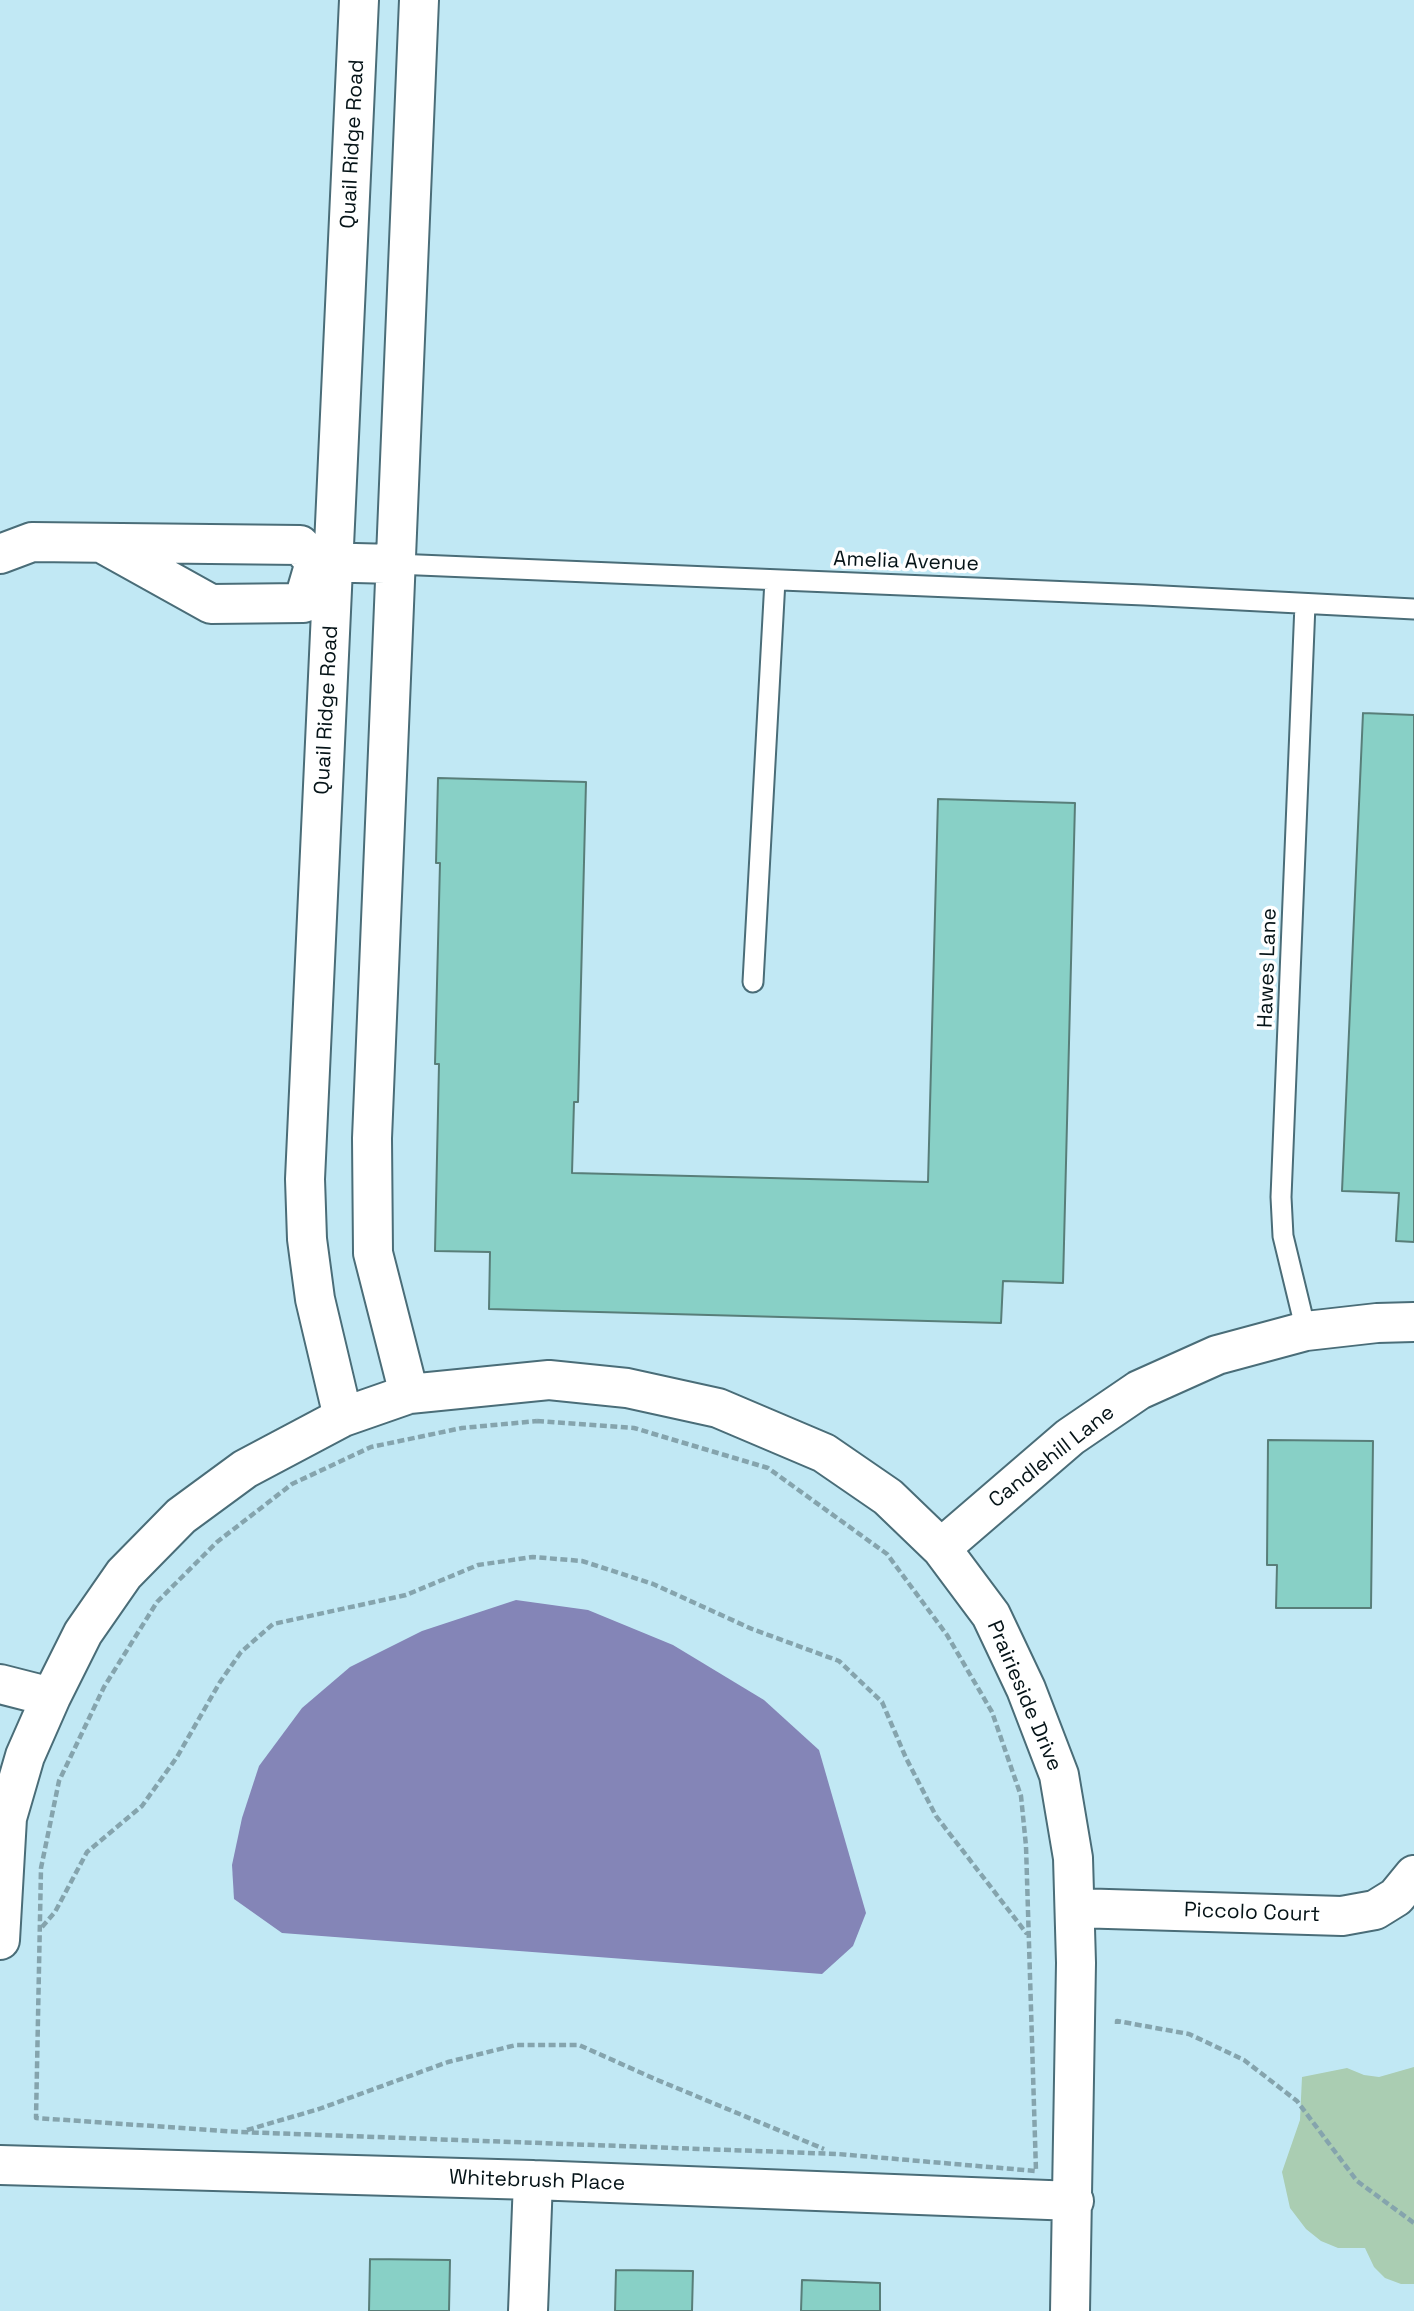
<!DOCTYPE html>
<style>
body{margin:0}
canvas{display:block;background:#c1e8f4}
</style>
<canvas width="1414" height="2311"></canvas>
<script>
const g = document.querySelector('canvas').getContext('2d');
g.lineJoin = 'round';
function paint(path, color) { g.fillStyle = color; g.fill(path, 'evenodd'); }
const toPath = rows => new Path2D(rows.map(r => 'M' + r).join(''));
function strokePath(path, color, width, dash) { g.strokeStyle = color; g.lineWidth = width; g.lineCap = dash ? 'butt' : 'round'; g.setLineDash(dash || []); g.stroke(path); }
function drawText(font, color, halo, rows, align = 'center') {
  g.font = font + ' "Space Grotesk",sans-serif'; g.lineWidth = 7; g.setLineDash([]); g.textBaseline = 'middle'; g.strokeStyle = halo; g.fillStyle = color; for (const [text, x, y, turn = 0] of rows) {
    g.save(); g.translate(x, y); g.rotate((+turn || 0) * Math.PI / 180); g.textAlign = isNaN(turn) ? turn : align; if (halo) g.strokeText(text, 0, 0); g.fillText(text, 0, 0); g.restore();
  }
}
const green = toPath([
 [1414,2067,1414,2284,1401,2284,1385,2278,1374,2267,1365,2248,1338,2248,1321,2241,1306,2229,1290,2208,1282,2172,1300,2120,1302,2077,1347,2068,1364,2075,1379,2077]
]);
const water = toPath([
 [516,1600,588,1610,673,1645,764,1700,819,1750,866,1913,853,1946,822,1974,282,1933,234,1899,232,1865,242,1818,259,1766,302,1708,350,1667,422,1631]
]);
const building = toPath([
 [1363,713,1414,715,1414,1242,1396,1241,1399,1193,1342,1191,1363,713],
 [438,778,586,782,578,1102,574,1102,572,1173,928,1182,938,799,1075,803,1063,1283,1003,1281,1001,1323,489,1309,490,1252,435,1251,439,1064,435,1064,440,863,436,863,438,778],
 [1268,1440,1373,1441,1371,1608,1276,1608,1277,1565,1267,1565,1268,1440],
 [370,2259,450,2260,449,2311,369,2311,370,2259],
 [616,2270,693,2271,692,2311,615,2311,616,2270],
 [802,2280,880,2283,880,2311,801,2311,802,2280]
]);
const path = toPath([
 [537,1421,634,1428,768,1468,887,1554,947,1635,992,1712,1021,1796,1026,1846,1036,2171,838,2154,240,2132,36,2118,41,1868,59,1781,104,1687,157,1602,217,1542,292,1484,371,1447,462,1428,537,1421],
 [42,1927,55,1912,87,1852,142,1806,177,1757,220,1682,241,1652,273,1624,406,1595,478,1565,533,1557,582,1561,653,1584,752,1629,839,1661,882,1702,906,1758,936,1816,1027,1934],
 [1117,2024,1117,2021,1189,2034,1244,2060,1297,2101,1357,2181,1414,2223],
 [247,2130,319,2109,448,2062,516,2045,579,2045,655,2079,824,2149]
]);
const lane = toPath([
 [395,564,1144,595,1414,609],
 [1305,604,1281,1197,1283,1236,1306,1331],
 [753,982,775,580]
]);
const street = toPath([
 [105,545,211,604,303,603,315,562],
 [0,554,32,542,300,545,315,562,395,564],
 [409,1394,373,1253,372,1138,419,0],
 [343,1417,315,1299,307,1239,305,1179,359,0],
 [941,1548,1070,1437,1139,1390,1217,1355,1306,1331,1377,1323,1414,1322],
 [0,1684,51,1697],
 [1075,1908,1342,1916,1375,1910,1396,1897,1414,1875],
 [0,1940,7,1818,25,1756,51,1697,83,1633,124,1574,181,1516,245,1469,343,1417,409,1394,549,1380,627,1388,718,1408,824,1453,888,1497,941,1548,991,1615,1026,1689,1059,1775,1073,1858,1076,1963,1070,2311],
 [0,2165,533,2180,1074,2201],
 [528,2311,533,2180]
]);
const streetNames = [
 ["Quail Ridge Road",353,144,-87],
 ["Amelia Avenue",906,562,2],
 ["Quail Ridge Road",327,710,-87],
 ["Hawes Lane",1268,968,-88],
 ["Candlehill Lane",1052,1457,-38],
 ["Prairieside Drive",1024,1696,67],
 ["Piccolo Court",1252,1913,2],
 ["Whitebrush Place",537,2181,2]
];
paint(green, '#aacdb2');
paint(water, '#8485b7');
paint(building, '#88d0c6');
strokePath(building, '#587e79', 2);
strokePath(lane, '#4a6d78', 23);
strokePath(street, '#4a6d78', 42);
strokePath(path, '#85a4ad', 4.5, [7, 3.5]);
strokePath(lane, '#fff', 19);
strokePath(street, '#fff', 38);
drawText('21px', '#051317', '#fff', streetNames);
</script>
